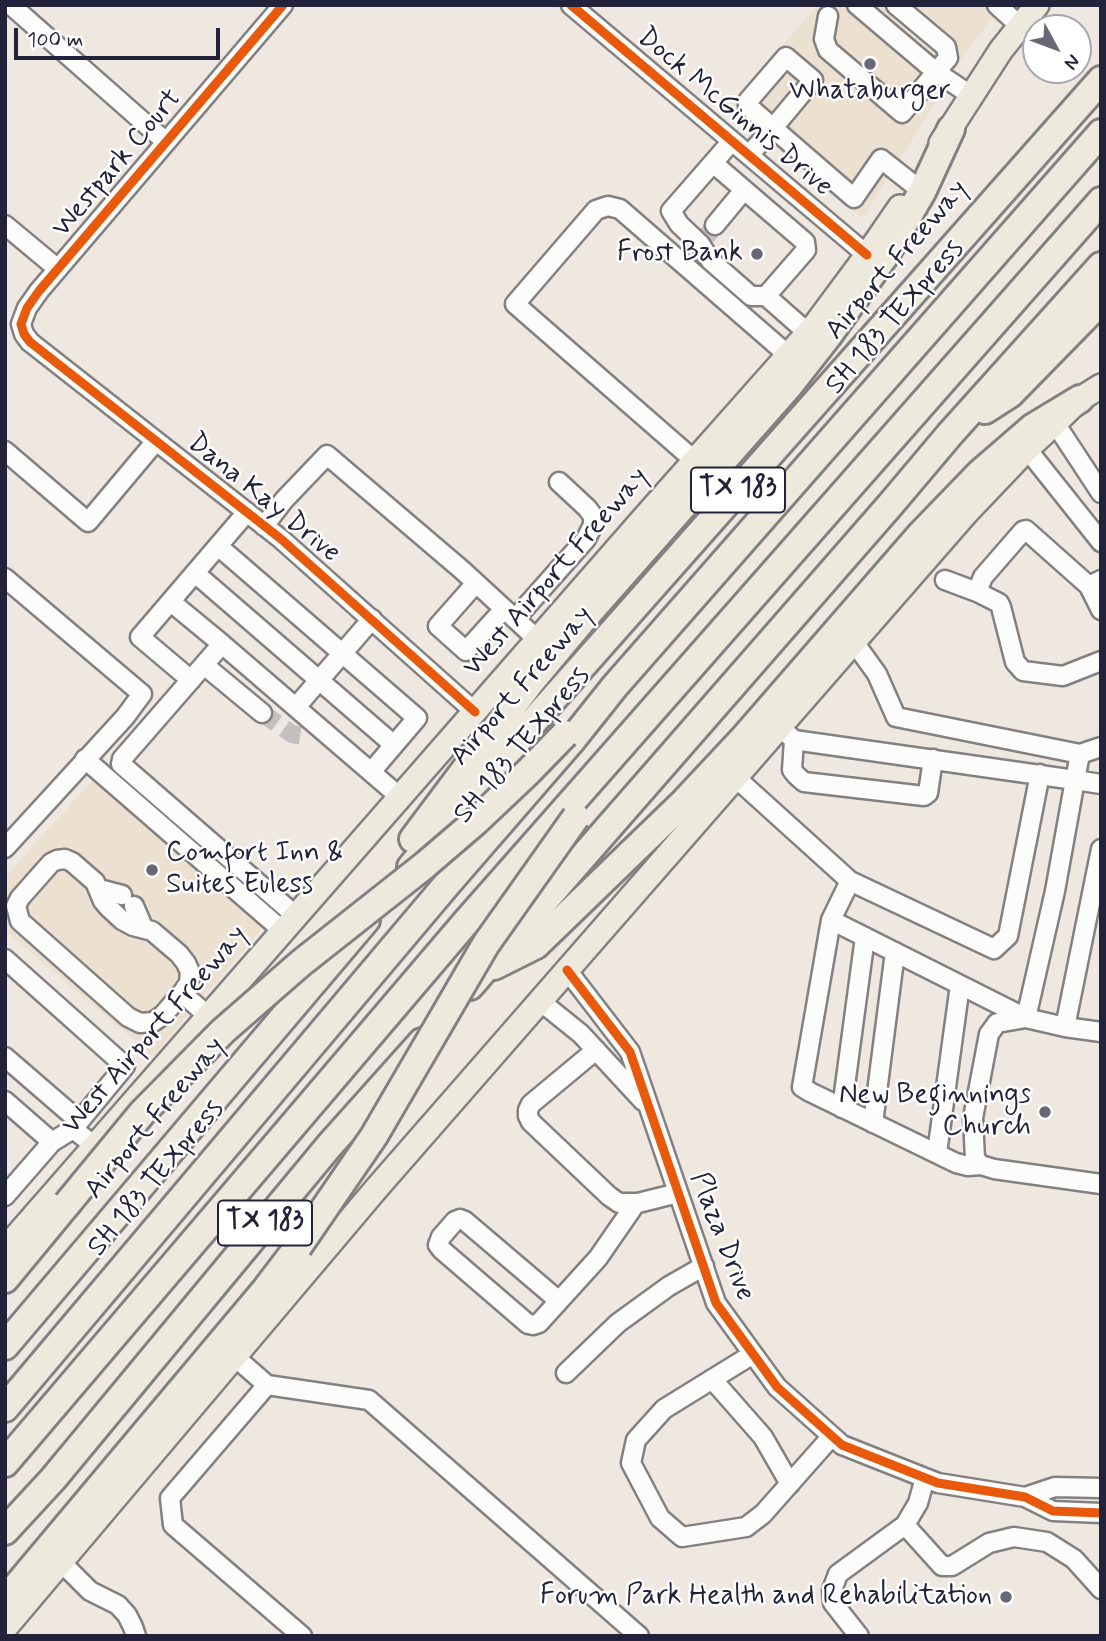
<!DOCTYPE html>
<style>
body{margin:0}
#map{position:relative;width:1106px;height:1641px;overflow:hidden;background:#eee8e1;font-family:Mynerve,sans-serif}
canvas{display:block}
.frame{position:absolute;inset:0;border:7px solid #22223b;pointer-events:none}
.north{position:absolute;left:1022px;top:14px;width:70px;height:70px;box-sizing:border-box;background:#fff;border:2px solid #a7a7b1;border-radius:50%;rotate:131deg;font-size:19px;font-weight:700;line-height:28px;text-align:center;color:#22223b}
.north::after{content:'';display:block;margin:auto;width:24px;height:32px;background:#696775;clip-path:polygon(50% 0,100% 100%,50% 72%,0 100%)}
.scale{position:absolute;left:14px;top:28px;width:206px;height:32px;box-sizing:border-box;border:4px solid #22223b;border-top:0;padding-left:9px;font-size:21px;line-height:24px;white-space:nowrap;color:#22223b;-webkit-text-stroke:5px #fff;paint-order:stroke}
</style>
<div id="map">
<canvas width="1106" height="1641"></canvas>
<div class="frame"></div>
<div class="north">N</div>
<div class="scale">100 m</div>
</div>
<script>
const g = document.querySelector('canvas').getContext('2d');
g.lineJoin = 'round';
function paint(path, color) { g.fillStyle = color; g.fill(path, 'evenodd'); }
const toPath = rows => new Path2D(rows.map(r => 'M' + r).join(''));
function strokePath(path, color, width, dash) { g.strokeStyle = color; g.lineWidth = width; g.lineCap = dash ? 'butt' : 'round'; g.setLineDash(dash || []); g.stroke(path); }
function drawText(font, color, halo, rows, align = 'center') {
  g.font = font + ' Mynerve,sans-serif'; g.lineWidth = 5; g.setLineDash([]); g.textBaseline = 'middle'; g.strokeStyle = halo; g.fillStyle = color; for (const [text, x, y, turn = 0] of rows) {
    g.save(); g.translate(x, y); g.rotate((+turn || 0) * Math.PI / 180); g.textAlign = isNaN(turn) ? turn : align; if (halo) g.strokeText(text, 0, 0); g.fillText(text, 0, 0); g.restore();
  }
}
const built = toPath([
 [818,5,1004,5,974,41,863,218,727,107],
 [93,780,263,927,153,1056,5,931,5,877]
]);
const minorTunnel = toPath([
 [706,237,715,225],
 [262,713,292,734,305,736]
]);
const minor = toPath([
 [283,5,39,291,27,308,21,324,24,334,30,342,281,539,475,712],
 [571,5,867,255],
 [896,5,946,47,948,58,936,72,972,96],
 [997,5,1020,26],
 [13,7,166,142],
 [828,16,824,39,828,50,902,113,936,72,857,5],
 [732,141,671,211,679,224,700,244,711,261,751,296,766,296],
 [749,155,773,128,813,80,786,57,748,101,748,106,773,128,854,198,881,159,914,185],
 [713,163,805,242,806,250,766,296,808,333],
 [5,225,58,269],
 [715,225,744,190],
 [1055,423,1101,493],
 [1027,449,1101,542],
 [5,451,88,522,156,441],
 [695,461,515,304,596,210,608,206,620,209,788,355],
 [264,526,284,500,327,455,462,570,538,640],
 [218,546,417,718,371,772],
 [195,573,394,745],
 [5,578,142,694,125,717,5,848],
 [945,580,977,592,999,603,1001,607,1015,662,1023,671,1063,676,1101,661],
 [1101,580,1089,586,1101,610],
 [476,583,438,626,466,651,504,609],
 [977,592,983,577,1023,531,1026,530,1089,586],
 [171,602,222,644],
 [515,619,586,539,593,525,593,516,587,508,559,482],
 [854,642,877,674,896,717,1080,754],
 [204,665,262,713],
 [191,680,140,637,247,512],
 [296,707,372,619],
 [780,727,794,740,1075,780,1055,891,1026,1018],
 [794,740,792,770,797,776,804,782,924,796,928,793,933,759],
 [1101,747,1080,754,1075,780,1101,784],
 [85,759,283,931],
 [735,777,850,881,994,949,1008,936,1040,774],
 [850,881,831,920,1026,1018,1065,1027,1101,1032],
 [99,889,122,895],
 [134,906,143,927],
 [296,916,121,764,122,759,222,644,400,797],
 [831,920,802,1087,810,1092,956,1163,968,1166,981,1165],
 [5,959,125,1066,73,1129],
 [567,970,630,1052,716,1303,777,1387,842,1445,938,1483,1025,1497,1053,1511,1101,1513],
 [182,993,163,1015,153,1022,140,1023,128,1017,20,921,16,906,20,898,51,863,57,860,65,859,72,862,95,882,103,901,109,908,122,920,133,926,152,931,179,954,186,963,190,972,189,983,182,993,208,1016],
 [540,1001,581,1034,643,1101],
 [1026,1018,997,1023,989,1034,973,1118,975,1159,981,1165,994,1169,1101,1184],
 [1065,1027,1101,849],
 [596,1050,531,1104,528,1110,528,1116,531,1122,609,1196,619,1203,638,1203,678,1193],
 [5,1057,79,1121],
 [5,1101,52,1142],
 [842,1108,865,937],
 [873,1123,895,952],
 [937,1153,960,985],
 [5,1196,52,1142,73,1129,95,1146],
 [559,1301,465,1221,460,1219,455,1221,441,1237,438,1245,442,1250,528,1324,533,1325,539,1323,559,1301,598,1258,636,1203],
 [753,1354,664,1409,636,1440,631,1463,660,1518,682,1537,746,1527,763,1514,832,1436],
 [235,1357,267,1385,170,1498,173,1525,302,1636],
 [566,1373,618,1323,669,1286,704,1266],
 [712,1379,763,1437,790,1484],
 [267,1385,369,1400,639,1636],
 [1025,1497,1055,1487,1101,1488],
 [905,1525,942,1566,952,1566,989,1543,1014,1537,1047,1542,1074,1559,1101,1589],
 [62,1563,90,1591,118,1605,127,1615,133,1627,136,1636],
 [859,1636,833,1603,832,1590,838,1574,905,1525,918,1503,925,1478]
]);
const major = toPath([
 [941,143,1001,50,1037,5],
 [5,1249,643,519,815,325,867,255,900,207],
 [5,1628,376,1189,968,511,1027,449,1055,423,1080,399,1101,386]
]);
const highway = toPath([
 [985,410,1010,394,1101,301],
 [413,839,530,683,586,616,788,387,828,336,886,254,922,192,951,129],
 [411,867,546,707,1101,80],
 [494,966,536,945,685,801,743,739,921,534,980,473,1032,428,1080,399],
 [470,986,891,504,950,434,1101,266],
 [5,1279,67,1204],
 [5,1346,366,920],
 [5,1408,448,883,572,740,615,686,1101,133],
 [5,1463,466,922,1101,201],
 [5,1531,53,1479,329,1146,422,1042],
 [5,1600,266,1289,298,1247]
]);
const highwayBridge = toPath([
 [67,1204,142,1113,223,1031,301,963,425,865,474,823,528,772,565,734],
 [298,1247,374,1136,486,944,576,817]
]);
const cycleway = toPath([
 [283,5,39,291,27,308,21,324,24,334,30,342,281,539,475,712],
 [571,5,867,255],
 [567,970,630,1052,716,1303,777,1387,842,1445,938,1483,1025,1497,1053,1511,1101,1513]
]);
const markers = [
 [870,64,7,"#696775"],
 [757,254,7,"#696775"],
 [152,870,7,"#696775"],
 [1045,1112,7,"#696775"],
 [1006,1597,7,"#696775"]
];
const shields = [
 [738,490,94],
 [265,1223,94]
];
const shieldNames = [
 ["TX 183",738,490],
 ["TX 183",265,1223]
];
const poiNames = [
 ["Whataburger",870,92,"center"],
 ["Frost Bank",743,254],
 ["Comfort Inn &",166,854,"left"],
 ["Suites Euless",166,886,"left"],
 ["New Beginnings",1031,1096],
 ["Church",1031,1128],
 ["Forum Park Health and Rehabilitation",992,1597]
];
const streetNames = [
 ["Dock McGinnis Drive",734,113,40],
 ["Westpark Court",118,164,-50],
 ["Airport Freeway",898,261,-49],
 ["SH 183 TEXpress",896,318,-49],
 ["Dana Kay Drive",263,499,39],
 ["West Airport Freeway",557,573,-49],
 ["Airport Freeway",523,687,-49],
 ["SH 183 TEXpress",523,746,-50],
 ["West Airport Freeway",156,1031,-49],
 ["Airport Freeway",156,1119,-50],
 ["SH 183 TEXpress",157,1179,-50],
 ["Plaza Drive",721,1237,69]
];
paint(built, '#ece0d0');
strokePath(minorTunnel, '#c5c0c0', 18, [18, 9]);
strokePath(minor, '#828081', 23);
strokePath(major, '#828081', 28);
strokePath(highway, '#828081', 32);
strokePath(minor, '#fcfcfa', 18);
strokePath(major, '#edeadd', 23);
strokePath(highway, '#edeadd', 26);
strokePath(highwayBridge, '#828081', 32, []);
strokePath(highwayBridge, '#edeadd', 26);
strokePath(cycleway, '#e8590c', 9);
for (const [x, y, r, color] of markers) { const dot = new Path2D(); dot.arc(x, y, r, 0, 2 * Math.PI); g.fillStyle = color; g.fill(dot); strokePath(dot, '#fff', 2.5); }
for (const [x, y, w] of shields) { const box = new Path2D(); box.roundRect(x - w / 2, y - 22.5, w, 45, 5); g.fillStyle = '#fff'; g.fill(box); strokePath(box, '#22223b', 2); }
drawText('bold 26px', '#22223b', null, shieldNames);
drawText('28px', '#22223b', '#fff', poiNames, 'right');
drawText('28px', '#22223b', '#fff', streetNames);
</script>
